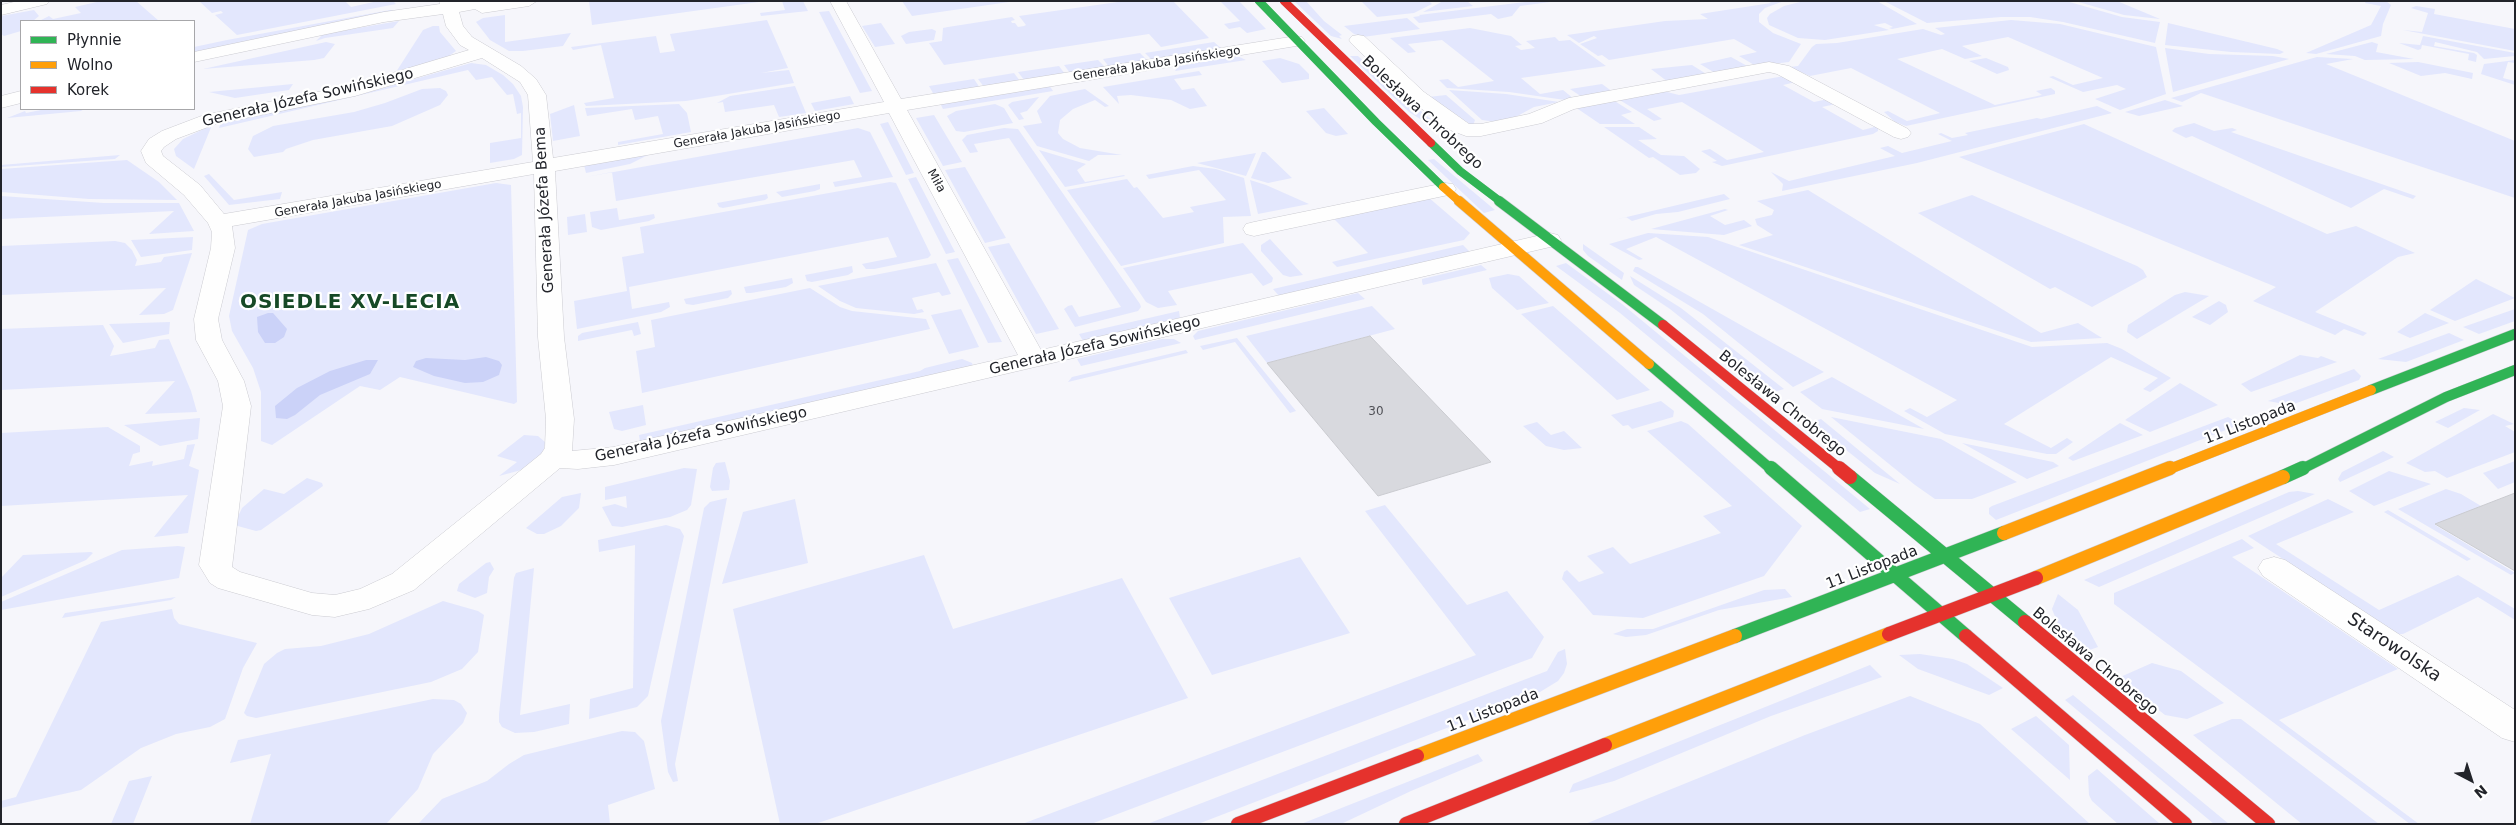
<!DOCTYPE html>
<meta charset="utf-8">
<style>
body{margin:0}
#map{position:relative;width:2516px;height:825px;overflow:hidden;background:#f6f6fb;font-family:"DejaVu Sans",sans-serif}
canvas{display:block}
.frame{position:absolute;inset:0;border:2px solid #22242a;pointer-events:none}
.legend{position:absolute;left:20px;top:20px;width:175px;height:90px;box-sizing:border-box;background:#fff;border:1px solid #a7a7aa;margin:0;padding:6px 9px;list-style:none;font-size:15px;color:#22242a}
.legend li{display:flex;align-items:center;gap:10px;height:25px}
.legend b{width:25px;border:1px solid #a7a7aa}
.north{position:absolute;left:2446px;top:755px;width:50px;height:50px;-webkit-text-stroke:4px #fff;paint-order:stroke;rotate:140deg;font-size:14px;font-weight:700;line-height:20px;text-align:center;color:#22242a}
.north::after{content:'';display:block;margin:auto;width:18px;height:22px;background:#22242a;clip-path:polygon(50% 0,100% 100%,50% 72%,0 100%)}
</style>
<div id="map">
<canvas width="2516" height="825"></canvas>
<div class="frame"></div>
<ul class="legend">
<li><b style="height:6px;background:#30b455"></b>Płynnie</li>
<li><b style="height:6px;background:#ff9f0a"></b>Wolno</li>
<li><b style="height:6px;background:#e5322d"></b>Korek</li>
</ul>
<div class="north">N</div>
</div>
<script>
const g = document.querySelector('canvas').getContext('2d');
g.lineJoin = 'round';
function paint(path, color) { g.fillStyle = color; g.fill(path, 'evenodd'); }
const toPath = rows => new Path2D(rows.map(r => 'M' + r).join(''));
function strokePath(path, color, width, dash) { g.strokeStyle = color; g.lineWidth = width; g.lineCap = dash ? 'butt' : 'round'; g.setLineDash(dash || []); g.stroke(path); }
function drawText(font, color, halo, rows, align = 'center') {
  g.font = font + ' "DejaVu Sans",sans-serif'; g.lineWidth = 4.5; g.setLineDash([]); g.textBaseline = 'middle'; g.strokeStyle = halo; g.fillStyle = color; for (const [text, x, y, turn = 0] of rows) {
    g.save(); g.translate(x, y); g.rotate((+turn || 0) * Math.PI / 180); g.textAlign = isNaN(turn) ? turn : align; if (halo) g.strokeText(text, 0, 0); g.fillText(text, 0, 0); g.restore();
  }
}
const green = toPath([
 [101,1,136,1,159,21,39,21,49,16,53,19,81,13,75,7],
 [199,1,345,1,351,7,378,1,393,1,396,4,237,35,215,15,223,13,221,11,212,13],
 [589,1,766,1,592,25],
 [782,1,803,1,808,11,761,16,760,13,785,10],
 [902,1,1016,1,912,16],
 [1125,1,1173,1,1209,38,1161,47,1149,34,944,65,929,43,942,41,943,28,948,27,1012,17,1015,20,1011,21,1012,23,1015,23,1018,27,1024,26,1026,25,1019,16],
 [1220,1,1239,1,1266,29,1247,33,1240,27,1229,29,1224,24,1240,21],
 [1294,1,1306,1,1324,21,1342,35,1339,36,1342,39,1331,36],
 [1361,1,1429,1,1432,4,1414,13,1377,17],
 [1443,1,1467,1,1473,6,1423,12],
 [1533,1,1558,1,1520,6,1512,16,1498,19,1491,14,1419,23,1413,17,1420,16,1419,15],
 [1768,1,1784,1,1765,8,1759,14,1759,22,1773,33,1801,44,1789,62,1756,66,1739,56,1757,52,1734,39,1609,60,1602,55,1598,56,1580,44,1597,38,1594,36,1579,43,1567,35,1665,21,1708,19,1700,14,1771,3],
 [1804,1,1877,1,1917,24,1892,29,1889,28,1893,27,1885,23,1874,25,1889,30,1825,40,1798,38,1769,25,1767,18,1770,14,1784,6],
 [1884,1,2066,1,2122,17,2160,22,2155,43,2063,22,2030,17,2001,17,1927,23],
 [2075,1,2117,1,2160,19,2124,15],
 [2366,1,2386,1,2391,5,2383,24,2381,36,2316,54,2306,53,2371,25,2381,6,2365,3],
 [2416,6,2435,9,2434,14,2515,29,2515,51,2403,30,2422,32,2428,13,2411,8],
 [34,10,39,16,33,21,21,21,21,31,4,36,1,34,1,16],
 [390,10,400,11,194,52,194,47,227,40],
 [829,11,872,91,860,93,819,12],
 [505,15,505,42,571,33,563,46,523,51,509,51,490,40,476,22,483,18],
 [1407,18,1420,29,1363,37,1354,34,1344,26],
 [767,20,788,68,761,73,789,70,794,83,686,101,586,106,584,103,614,98,601,45,573,50,571,47,656,36,660,53,675,51,670,34],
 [2011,20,2060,24,2156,47,2166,94,2120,110,2095,99,2126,89,2117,85,2083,92,2049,77,2053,76,2073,85,2103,78,2008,37,1962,46,1982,56,1965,59,1942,49,1897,59,1995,105,2042,95,2036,91,2051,88,2055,91,2055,94,1906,126,1895,122,1884,112,1888,111,1907,121,1940,113,1851,68,1810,76,1789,67,1798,66,1812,47,1816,44,1837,43,1923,29,1941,35,1945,34,1935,28],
 [399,21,393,28,325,38,316,41,323,34],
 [881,23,895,44,875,47,862,26],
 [2168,23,2277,49,2284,52,2280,54,2231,52,2165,45],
 [433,26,439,26,440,32,456,51,446,58,396,72,423,30],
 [1470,28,1511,36,1522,45,1515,46,1521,50,1535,48,1526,41,1555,37,1559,41,1570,40,1606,66,1521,78,1540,94,1563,90,1574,99,1565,100,1509,92,1447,88,1439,80,1448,79,1458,87,1494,81,1442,40,1408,44,1416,52,1408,53,1390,38],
 [932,29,936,31,934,40,906,44,901,36,909,32],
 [2423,36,2515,53,2515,56,2484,59,2477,52,2435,42,2434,46,2474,53,2477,55,2476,62,2468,60,2469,54,2422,45,2421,49,2418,50,2399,43,2420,45],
 [326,42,335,44,324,58,314,60,203,69],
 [1214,42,1222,49,1152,60,1145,53],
 [2372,42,2378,44,2376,52,2414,59,2365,60,2355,56,2326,54],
 [2165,48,2209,54,2273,56,2289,59,2173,92],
 [1140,53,1147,60,1109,67,1103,59],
 [1235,55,1246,60,1175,71,1180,64],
 [1350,56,1358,56,1397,92,1442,128,1436,129,1409,112],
 [1731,57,1749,67,1715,73,1700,64],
 [2317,57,2353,59,2326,64,2515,141,2515,198,2201,93,2182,102,2171,98],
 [1280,58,1299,64,1309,74,1309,79,1282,83,1262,61],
 [1986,58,2008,67,2009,70,1997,74,1969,61],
 [1098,60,1105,67,1070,73,1064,65],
 [2515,60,2515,63,2508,62,2503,78,2515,81,2515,85,2481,74,2484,64],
 [2418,62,2473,73,2472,79,2445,73,2421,76,2389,63],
 [471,63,486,65,503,75,513,84,521,96,523,107,522,155,514,159,490,163,490,143,521,138,521,113,517,114,513,94,507,95,492,77,476,80,468,70,219,128,221,122,362,94],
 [1692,65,1708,75,1668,82,1651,69],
 [1059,66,1065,74,1024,80,1018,72],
 [1199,71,1202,75,1174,79,1182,90,1194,88,1207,106,1190,109,1171,100,1131,95,1117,96,1119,104,1103,87],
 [1014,73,1020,81,984,87,978,79],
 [1784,76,1796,82,1783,85,1814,102,1828,99,1836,104,1822,107,1863,130,1878,126,1878,131,1873,134,1722,166,1712,162,1717,161,1701,151,1710,149,1727,160,1764,152,1682,102,1647,109,1662,119,1654,121,1618,99,1663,91,1679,95],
 [974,79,980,88,934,95,929,86],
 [293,84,289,90,235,98,209,92],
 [1602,84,1613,92,1582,97,1570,89],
 [1049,85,1053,91,943,109,940,103],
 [795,86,806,113,779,117,774,105,725,112,723,102,717,103,730,96],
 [440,88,446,91,448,95,440,105,392,126,313,140,286,149,283,152,254,157,248,149,253,136,273,126,354,112,385,103,422,89],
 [1085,89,1109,106,1105,107,1095,100,1073,109,1060,120,1058,133,1063,139,1080,148,1122,155,1098,155,1089,161,1037,146,1023,126,1042,123,1037,111,1050,96],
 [1449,90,1506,94,1559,102,1534,107,1510,120,1496,122,1482,120],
 [1446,95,1475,120,1473,126,1428,97],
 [850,96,854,104,815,111,811,103],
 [1039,97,1027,111,1020,113,1024,119,1019,120,1008,105,1012,102],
 [1613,100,1632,112,1621,115,1635,124,1600,124,1575,107],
 [2165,100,2183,106,2139,116,2125,112],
 [679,104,687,113,691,132,618,145,618,142,663,134,658,116,635,120,632,109,587,116,585,108],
 [995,104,1004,108,1013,123,964,132,956,131,947,116,956,111],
 [574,105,580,136,553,141,550,114],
 [2097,106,2112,113,1917,163,1782,191,1783,184,1771,172,1789,181,1895,156,1880,148,1888,146,1902,153,1952,141,1938,134,1941,133,1952,138,1968,135,1965,133,2037,118,2041,119],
 [1324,108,1348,134,1336,136,1326,133,1306,111],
 [46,109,84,109,81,111,7,118,25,111,26,113],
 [934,115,962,162,943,166,916,118],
 [888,122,914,173,906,175,880,124],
 [2194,123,2214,131,2232,128,2237,130,2231,132,2416,196,2413,199,2384,189,2351,208,2192,136,2186,138,2172,131,2175,128],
 [2084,124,2327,234,2356,226,2415,253,2398,257,2315,312,2367,333,2363,336,2344,329,2335,335,2253,301,2276,287,1959,157],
 [212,125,194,169,176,156,174,149,183,139],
 [1604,127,1639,127,1657,139,1638,140,1661,155,1684,156,1700,169,1696,173,1680,175,1653,157,1649,158],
 [858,128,870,132,893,177,835,187,833,182,862,177,854,160,616,201,612,172,586,177],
 [1004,128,1018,129,1140,304,1141,307,1138,311,1075,327,1064,309,1068,306,1072,305,1079,317,1121,307,1009,138,974,144,978,152,970,153,962,140,967,135],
 [1039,150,1086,164,1077,170,1085,182,1124,175,1125,176,1065,187],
 [1262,152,1265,152,1292,178,1268,183,1251,178],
 [652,153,630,164,586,173,584,165],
 [1256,153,1246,176,1197,163],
 [120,155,115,159,1,167,1,165],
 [1434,159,1495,210,1484,213,1428,160],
 [127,160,159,182,177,200,89,199,1,192,1,169],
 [1193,166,1216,169,1244,178,1251,216,1223,217,1224,243,1121,266,1067,190,1127,179,1134,188,1137,187,1163,218,1194,212,1190,207,1226,200,1199,170,1149,179,1146,175],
 [965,167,1006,238,985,243,945,170],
 [209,174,234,200,282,192,280,199,229,205,204,176],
 [916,177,955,252,946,254,908,179],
 [1250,180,1266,185,1309,204,1258,214],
 [890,182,896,183,931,255,928,258,874,269,866,269,862,264,897,257,888,237,629,287,632,309,669,302,670,307,661,312,577,329,574,301,627,291,622,257,644,253,640,227],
 [496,183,511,185,517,402,514,404,400,377,380,390,360,386,272,445,261,441,261,392,253,368,232,331,229,316,248,230,262,224],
 [820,184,820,189,815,191,782,197,776,192],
 [1808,190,2041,333,2078,323,2102,338,2031,342,1739,245,1773,235,1757,225,1755,219,1772,215,1774,210,1757,201],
 [767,194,768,198,765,200,723,208,719,207,717,203],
 [1724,194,1730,199,1678,212,1656,214,1632,221,1626,217,1614,220],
 [1972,195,2137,266,2143,270,2147,277,2092,307,2055,287,2050,289,1918,213],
 [1,196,104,203,179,203,194,231,149,234,174,211,1,219],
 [1428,197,1470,233,1464,240,1337,267,1332,262,1368,253,1334,219,1282,230],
 [617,208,619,220,654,214,655,218,649,221,601,230,592,227,590,212],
 [1725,209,1728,210,1710,216,1725,225,1744,220,1752,226,1724,235,1651,229],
 [585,214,587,232,568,235,567,217],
 [1648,233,1708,237,2032,347,2107,343,2122,349,2171,378,2150,392,2143,389,2158,378,2111,357,2004,424,2051,448,2067,438,2073,442,2056,454,2047,454,1945,434,1904,411,1910,408,1927,417,1957,400,1656,237,1626,249,1643,259,1639,260,1609,244],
 [193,237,192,250,141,257,131,240],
 [1270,239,1303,275,1290,277,1283,275,1261,251,1261,245],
 [115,241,125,243,132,250,137,260,135,266,161,262,164,257,192,253,173,310,164,314,139,315,166,288,1,295,1,246],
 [1009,243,1059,329,1036,334,988,247],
 [1243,243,1273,278,1272,282,1263,286,1252,273,1168,291,1177,305,1158,308,1146,302,1123,268],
 [1583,244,1624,273,1622,280,1588,256,1583,250],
 [1463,245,1470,252,1279,296,1273,289],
 [958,258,1002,342,988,343,947,260],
 [936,263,951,294,942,296,939,292,912,298,917,310,922,309,924,312,914,314,856,308,840,301,818,286],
 [1566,263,1622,304,1870,509,1860,512,1620,313,1556,266],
 [1481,265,1487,270,1423,285,1422,282,1422,279],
 [852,266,853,272,848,275,812,282,807,281,805,275],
 [1635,267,1638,267,1824,372,1793,387,1703,314,1633,271],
 [1508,274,1519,276,1549,303,1517,310,1492,288,1489,278],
 [1630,276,1681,308,1784,389,1774,392,1670,309,1634,285],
 [792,278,793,283,786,287,751,293,746,293,744,287],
 [2476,279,2515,298,2455,321,2430,310],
 [810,288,840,307,852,311,926,319,930,329,642,393,636,351,655,347,651,320],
 [731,290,732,294,728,298,693,305,686,304,684,299],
 [2185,292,2209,296,2137,339,2127,332,2128,325,2175,295],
 [1358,293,1365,299,1195,340,1193,336,1198,331],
 [2219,301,2226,305,2228,312,2210,325,2192,317],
 [1372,306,1395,329,1267,363,1246,336],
 [1553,306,1650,390,1617,400,1521,314],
 [961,309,979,347,949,354,931,315],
 [2515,309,2515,321,2479,334,2463,327],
 [1179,311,1180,318,1083,341,1079,334],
 [2425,313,2449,323,2410,338,2397,332],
 [170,322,169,334,123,343,109,324],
 [638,322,641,334,634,336,632,330,578,341,578,336,582,333],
 [103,325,114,346,110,356,155,348,159,340,169,339,191,391,197,412,145,414,175,381,1,390,1,329],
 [2449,333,2464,340,2406,362,2378,359],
 [1237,338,1296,411,1290,413,1235,342,1203,350,1200,346],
 [1162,339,1174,339,1181,343,1081,366,1077,359],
 [1186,350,1188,353,1068,382,1072,377],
 [2300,355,2318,358,2321,356,2337,362,2251,392,2241,384],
 [962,359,972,363,973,366,640,442,639,435,920,371,925,368],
 [2354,369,2361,376,2359,380,2294,404,2284,404,2268,401],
 [1832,377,1924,429,1822,409,1800,392],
 [2180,383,2218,405,2150,432,2125,420],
 [1661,401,1674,411,1673,417,1632,429,1628,425,1623,426,1611,415],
 [643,405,646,425,622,431,614,429,609,412],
 [2464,408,2480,410,2448,428,2435,422],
 [2493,414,2514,424,2505,426,2515,432,2515,452,2447,478,2435,471,2425,472,2406,463],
 [1831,417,1941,439,2017,482,1972,499,1935,499,1915,485],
 [2228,417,2241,424,1996,520,1989,514,1989,508,1992,506],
 [200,418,198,439,160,446,124,425],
 [1821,419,1900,484,1875,473,1811,422],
 [1681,421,1688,424,1802,526,1764,576,1643,618,1593,615,1562,579,1564,572,1567,570,1579,582,1604,573,1587,556,1613,547,1630,564,1721,533,1703,516,1732,506,1647,431],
 [1537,422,1551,435,1564,431,1582,448,1564,450,1546,446,1523,426],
 [2120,423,2143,435,2073,461,2068,458],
 [108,427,140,446,140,452,133,454,129,466,153,461,152,466,184,459,187,445,195,444,189,466,199,470,188,533,154,537,188,495,1,506,1,433],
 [524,435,538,436,545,442,543,455,525,469,499,476,517,462,497,456],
 [1962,443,2053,462,2059,466,2027,479],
 [2383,451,2394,457,2340,482,2338,479,2342,472],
 [2515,461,2515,482,2498,489,2483,473],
 [725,462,730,481,729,490,712,491,710,487,713,468,716,463],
 [684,468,697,469,691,505,687,510,670,517,622,527,612,526,602,507,615,504,627,508,626,496,605,500,605,487],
 [2389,471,2431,484,2374,506,2349,491],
 [307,478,322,483,323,486,261,530,256,531,234,525,242,508,264,489,284,494],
 [2446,489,2461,494,2481,506,2435,525,2515,573,2511,575,2398,509],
 [2298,491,2315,494,2099,587,2084,580,2289,492],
 [581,493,579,508,561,526,544,534,537,534,526,528,562,497],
 [727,498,675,764,678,781,673,782,668,772,661,721,704,508,710,502],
 [795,499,808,563,722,584,743,512],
 [2328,499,2354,512,2276,544,2379,610,2458,575,2515,609,2515,620,2478,597,2403,634,2397,634,2248,536],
 [1385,505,1467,605,1507,591,1544,637,1532,658,1091,824,1022,824,1476,655,1365,511],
 [2388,510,2471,559,2467,561,2384,512],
 [666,525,680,529,684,536,648,696,637,707,589,719,590,699,633,688,635,545,599,552,598,540],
 [2242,539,2254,548,2232,557,2398,669,2279,720,2419,824,2410,824,2114,604,2114,593],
 [178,546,185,547,179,578,1,610,1,602,122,550],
 [91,552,93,553,86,560,1,597,1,578,23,555],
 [924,555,953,629,1122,578,1188,698,815,824,780,824,733,609],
 [1300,557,1350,633,1212,675,1169,598],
 [490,562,494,569,489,577,487,593,475,598,457,591,459,584,486,563],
 [534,568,520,715,570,704,569,724,534,732,515,733,502,727,499,722,499,714,514,578,516,573],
 [1785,589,1792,597,1719,610,1646,635,1626,637,1613,634,1627,629,1653,629,1764,590],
 [2058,594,2078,610,2098,647,2084,652,2060,629,2052,609],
 [176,597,171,600,62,618,65,613],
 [443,601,478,611,484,615,478,652,462,669,431,682,256,718,247,716,244,713,264,664,277,653,285,649,321,646,369,634],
 [172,609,174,618,179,624,257,643,243,668,225,719,210,727,176,734,141,748,81,790,1,808,1,801,16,797,101,622],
 [1565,649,1567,664,1564,673,1558,681,1540,692,1198,824,1147,824,1547,671,1558,652],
 [1920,654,1953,659,1967,664,2003,688,1989,695,1918,669,1899,655],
 [2152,663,2181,671,2224,703,2187,719,2165,715,2118,678],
 [1870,665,1882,677,1771,716,1614,781,1569,793,1573,784],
 [2073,695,2229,824,2214,824,2065,700],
 [1910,696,1980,724,2090,824,1585,824,1805,735],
 [433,699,454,700,461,704,467,713,463,723,433,754,418,789,386,824,250,824,271,754,230,763,238,740],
 [2036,716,2069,745,2070,780,2011,729],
 [2232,719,2241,719,2379,824,2302,824,2193,735],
 [622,731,635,732,644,741,655,789,608,805,610,824,418,824,442,799,487,781,509,764,524,755],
 [1478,754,1483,761,1411,791,1341,824,1301,824],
 [2097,769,2160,824,2118,824,2092,801,2089,795,2088,776],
 [152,776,133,824,111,824,129,781]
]);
const water = toPath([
 [268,313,273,313,287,329,284,337,275,343,265,343,258,332,257,317],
 [486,357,499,361,502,365,499,375,483,382,465,383,434,376,413,367,416,361,426,358,465,360],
 [366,360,378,360,370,374,320,395,295,415,287,419,276,418,275,406,297,388,330,371]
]);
const building = toPath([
 [1370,336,1491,462,1378,496,1267,363,1370,336],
 [2515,493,2515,571,2435,524,2515,493]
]);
const street = toPath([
 [18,1,49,1,47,4,1,15,1,5,18,1],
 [439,1,537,1,529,6,482,13,475,9,459,12,463,26,472,37,521,66,536,79,546,95,553,158,884,102,830,1,846,1,901,99,1296,36,1302,37,1305,41,1302,45,1296,46,907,110,1041,350,1550,233,1558,235,1561,240,1558,245,1550,247,614,465,578,469,560,468,414,590,369,609,335,617,312,615,218,588,210,583,199,565,223,406,218,381,196,340,194,319,211,248,212,232,208,223,184,195,146,163,141,151,149,139,162,131,204,115,352,85,469,50,460,45,446,26,443,14,384,22,194,62,194,52,384,12,440,4,439,1],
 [482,58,520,82,528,95,533,162,224,214,200,185,163,156,161,151,164,147,176,139,216,124,355,96,482,58],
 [889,113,1018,355,614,447,572,451,574,419,564,337,555,171,889,113],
 [534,174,538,337,546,419,545,448,541,454,392,574,360,589,335,595,312,593,240,572,232,567,251,406,244,381,222,340,218,319,235,248,232,226,534,174],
 [1358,35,1364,36,1424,92,1469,124,1481,124,1529,114,1569,98,1769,62,1789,66,1908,129,1911,133,1908,137,1901,139,1894,137,1777,74,1769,72,1574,109,1542,123,1481,136,1466,136,1450,130,1410,100,1352,44,1349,40,1352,36,1358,35],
 [21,91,21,103,1,108,1,96,21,91],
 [1445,183,1453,184,1456,189,1453,194,1254,236,1246,234,1243,229,1246,224,1254,222,1445,183],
 [2274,557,2285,560,2515,710,2515,742,2502,738,2263,576,2258,568,2263,560,2274,557]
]);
const fastFar2 = toPath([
 [1259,1,1376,122,1443,187],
 [1431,143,1460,171,1501,202]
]);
const fastFar1 = toPath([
 [1499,201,1663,325],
 [1649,364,1772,470],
 [2371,390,2515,334],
 [2300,470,2446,397,2515,370]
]);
const fast = toPath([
 [1771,468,1966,636],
 [1850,477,2025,622],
 [2283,477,2303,468],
 [1735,636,2004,533]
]);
const slowFar2 = toPath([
 [1443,187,1460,202]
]);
const slowFar1 = toPath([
 [1459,201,1649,364],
 [2167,470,2371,390]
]);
const slow = toPath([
 [2004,533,2170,468],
 [2036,578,2283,477],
 [1605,745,1889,634],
 [1417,756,1735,636]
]);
const jamFar2 = toPath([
 [1284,1,1431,143]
]);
const jamFar1 = toPath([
 [1663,325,1841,470]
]);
const jam = toPath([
 [1839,468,1850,477],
 [2025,622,2268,824],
 [1889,634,2036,578],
 [1966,636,2185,824],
 [1238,824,1417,756],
 [1406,824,1605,745]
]);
const farStreetnames = [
 ["Generała Jakuba Jasińskiego",1157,64,-9],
 ["Generała Jakuba Jasińskiego",757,130,-10],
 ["Miła",936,181,61],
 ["Generała Jakuba Jasińskiego",358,199,-10]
];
const numberNames = [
 ["30",1376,412]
];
const streetNames = [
 ["Generała Józefa Sowińskiego",308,98,-13],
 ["Bolesława Chrobrego",1422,113,43],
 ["Generała Józefa Bema",545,210,-93],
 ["Generała Józefa Sowińskiego",1095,346,-13],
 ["Bolesława Chrobrego",1782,404,39],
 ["11 Listopada",2250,423,-21],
 ["Generała Józefa Sowińskiego",701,435,-12],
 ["11 Listopada",1872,568,-21],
 ["Bolesława Chrobrego",2095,662,40],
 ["11 Listopada",1493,711,-21]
];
const nearStreetnames = [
 ["Starowolska",2394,648,34]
];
const districtNames = [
 ["OSIEDLE XV-LECIA",350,303]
];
paint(green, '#e3e7fd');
paint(water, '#cbd2f8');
paint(building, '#d8d9de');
strokePath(building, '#cacbd0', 1);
strokePath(street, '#cbcbd1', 1);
strokePath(fastFar2, '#cbcbd1', 8);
strokePath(fastFar1, '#cbcbd1', 11);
strokePath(fast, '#cbcbd1', 15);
strokePath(slowFar2, '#cbcbd1', 8);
strokePath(slowFar1, '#cbcbd1', 11);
strokePath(slow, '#cbcbd1', 15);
strokePath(jamFar2, '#cbcbd1', 8);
strokePath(jamFar1, '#cbcbd1', 11);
strokePath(jam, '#cbcbd1', 15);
paint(street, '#fefefe');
strokePath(fastFar2, '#30b455', 8);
strokePath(fastFar1, '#30b455', 10);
strokePath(fast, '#30b455', 14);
strokePath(slowFar2, '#ff9f0a', 8);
strokePath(slowFar1, '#ff9f0a', 10);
strokePath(slow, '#ff9f0a', 14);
strokePath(jamFar2, '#e5322d', 8);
strokePath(jamFar1, '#e5322d', 10);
strokePath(jam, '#e5322d', 14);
drawText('12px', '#22242a', '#fff', farStreetnames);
drawText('12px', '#505157', null, numberNames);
drawText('15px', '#22242a', '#fff', streetNames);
drawText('18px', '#22242a', '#fff', nearStreetnames);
g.letterSpacing = '1px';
drawText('bold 20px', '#164926', '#fff', districtNames);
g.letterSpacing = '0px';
</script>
